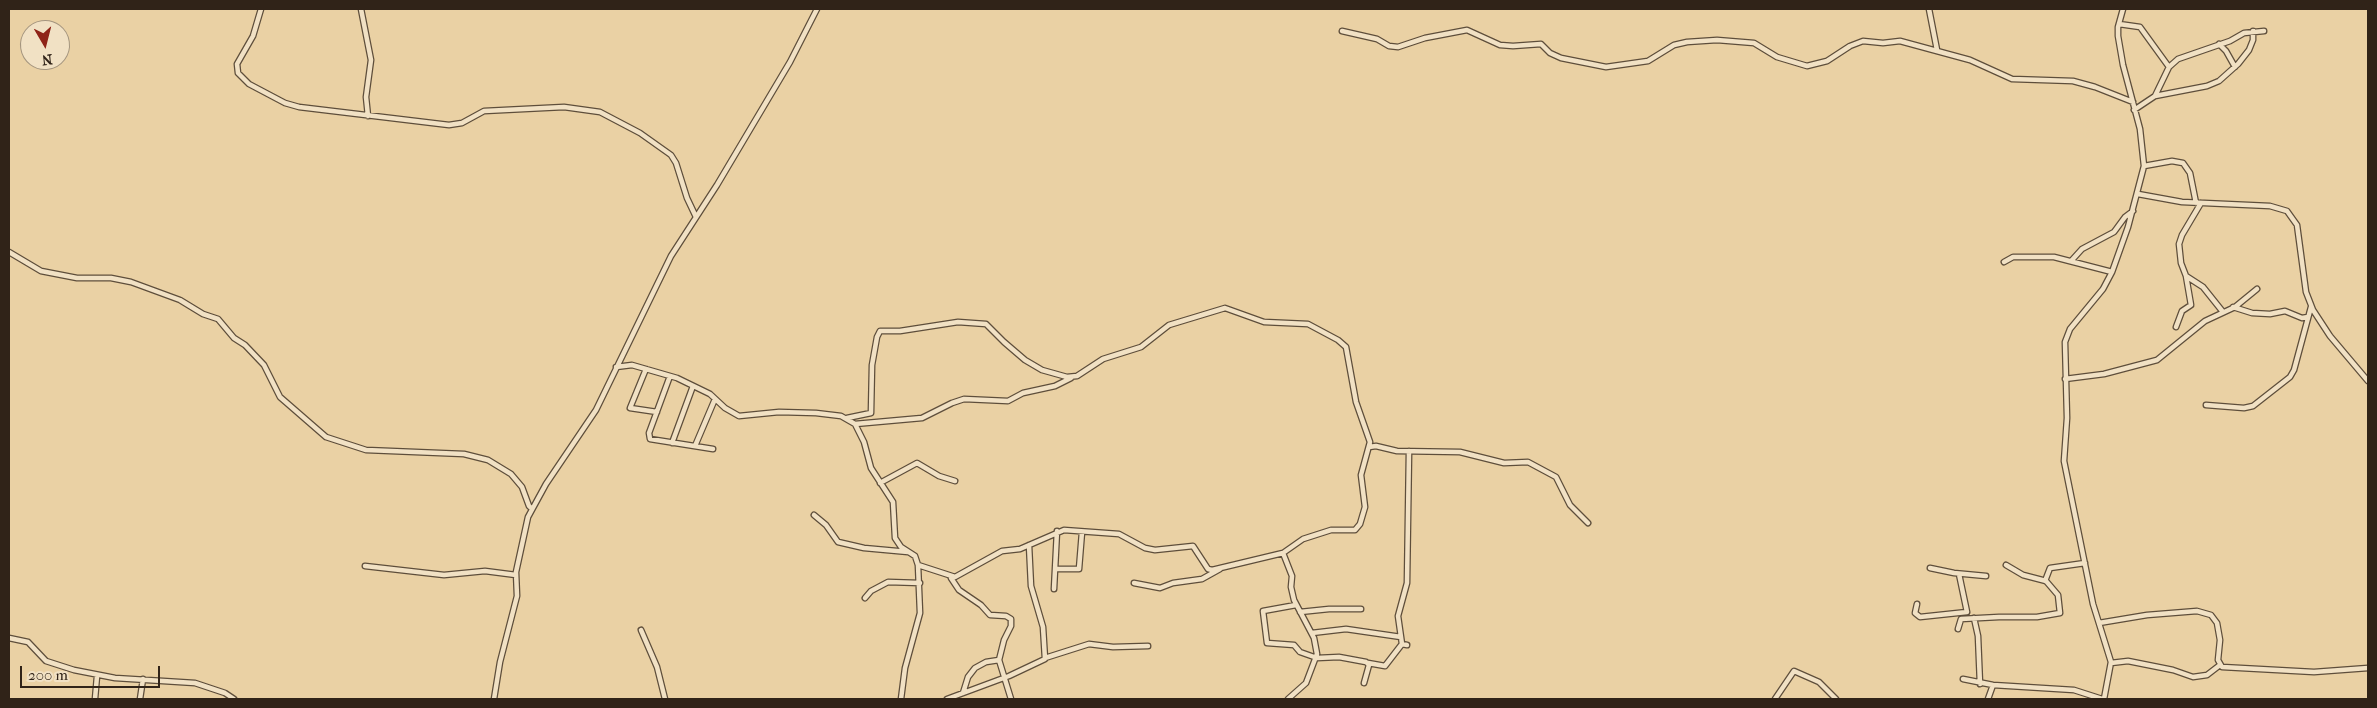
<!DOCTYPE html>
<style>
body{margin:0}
#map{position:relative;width:2377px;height:708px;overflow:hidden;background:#ead1a4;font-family:"IM FELL French Canon",serif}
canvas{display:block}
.frame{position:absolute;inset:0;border:10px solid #302318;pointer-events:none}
.north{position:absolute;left:20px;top:20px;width:50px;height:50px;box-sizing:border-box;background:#f1e1c4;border:1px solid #a4957f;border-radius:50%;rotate:172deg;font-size:14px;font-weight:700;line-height:20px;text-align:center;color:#302318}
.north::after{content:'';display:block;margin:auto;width:18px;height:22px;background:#8f2418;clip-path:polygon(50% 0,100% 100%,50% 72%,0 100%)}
.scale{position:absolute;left:20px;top:666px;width:140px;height:22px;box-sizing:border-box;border:2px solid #302318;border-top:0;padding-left:6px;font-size:15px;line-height:18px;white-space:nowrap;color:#302318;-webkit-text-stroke:4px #f1e1c4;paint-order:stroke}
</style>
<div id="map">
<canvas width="2377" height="708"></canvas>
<div class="frame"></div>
<div class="north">N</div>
<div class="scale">200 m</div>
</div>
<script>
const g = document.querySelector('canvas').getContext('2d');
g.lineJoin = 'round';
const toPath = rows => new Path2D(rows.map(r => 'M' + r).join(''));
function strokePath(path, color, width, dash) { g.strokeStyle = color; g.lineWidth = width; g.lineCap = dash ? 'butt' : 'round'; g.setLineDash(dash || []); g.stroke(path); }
const street = toPath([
 [261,9,253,36,237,64,238,73,249,84,285,103,299,107,449,125,462,123,484,111,564,107,600,112,640,133,671,155,676,163,687,198,696,217],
 [361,9,371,60,366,97,368,116],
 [1929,9,1937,50],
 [2119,24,2140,27,2169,67],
 [1342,31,1377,39,1389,46,1398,47,1425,38,1467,30,1500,45,1513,46,1541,44,1550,53,1561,58,1606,67,1648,61,1674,45,1687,42,1717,40,1754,43,1777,57,1807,66,1827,61,1850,46,1863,41,1883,43,1900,41,1970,60,2012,79,2073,81,2095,87,2133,102],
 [2219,44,2226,51,2235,67],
 [2155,96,2207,86,2219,81,2238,64,2249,50,2253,40,2253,31],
 [2134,110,2155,96,2169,67,2178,59,2230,41,2244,33,2264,31],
 [2144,166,2172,161,2183,163,2190,173,2196,203],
 [2138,194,2182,202,2270,206,2287,211,2297,225,2306,292,2313,310,2330,336,2368,381],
 [2201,203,2182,235,2179,244,2181,263,2186,276,2203,287,2223,312],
 [9,252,41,271,77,278,111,278,131,282,180,300,203,314,218,319,234,338,245,345,264,365,280,397,326,437,366,450,464,454,488,460,511,474,522,487,529,506,532,509],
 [2072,260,2082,249,2114,232,2125,217,2133,211],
 [2004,262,2013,257,2054,257,2112,272],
 [2233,307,2252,313,2270,314,2285,311,2302,318,2308,317],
 [2176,327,2182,311,2191,305,2186,276],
 [616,367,632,365,677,378,710,394,725,408,739,416,779,412,816,413,841,416,855,424,864,442,871,468,893,502,895,538,901,547,915,556,918,565,920,613,905,668,901,699],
 [646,369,630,408,657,412],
 [670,376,649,433,650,439,713,449],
 [2065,379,2104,374,2157,360,2205,321,2235,307,2257,289],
 [2206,405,2244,408,2253,406,2290,377,2294,370,2311,307],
 [847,418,871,413,872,365,877,337,880,331,900,331,958,322,986,324,1004,342,1025,360,1042,370,1067,377,1077,376,1103,359,1141,347,1169,325,1225,308,1264,322,1308,324,1338,340,1346,347,1356,402,1370,442,1361,475,1365,507,1360,524,1355,530,1331,530,1303,539,1283,553,1212,570,1208,569,1193,546,1155,550,1145,548,1119,534,1064,530,1020,549,1002,551,955,577,918,565],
 [855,424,922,418,952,403,964,399,1008,401,1023,393,1055,386,1071,378],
 [672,443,693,386],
 [695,446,715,399],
 [1369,447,1376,446,1397,451,1460,452,1504,463,1528,462,1556,477,1570,505,1588,523],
 [880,483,917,463,939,476,955,481],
 [814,515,826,525,838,542,864,548,908,552],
 [1283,553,1292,576,1291,587,1294,600,1314,638,1317,654,1306,683,1288,699],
 [365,566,444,575,485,571,516,575],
 [1930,568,1954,573,1986,576],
 [1056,569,1079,569,1082,532],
 [1959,574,1967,612],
 [951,578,959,590,981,605,990,615,1006,616,1011,619,1011,626,1004,640,999,660,1011,699],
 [2045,581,2050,568,2085,563],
 [1134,583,1160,588,1173,583,1202,579,1220,569],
 [1054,589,1057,531],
 [865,598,871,591,888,582,920,583],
 [1917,604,1915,613,1920,617,1967,612],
 [1296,605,1263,611,1267,643,1294,645,1300,652,1317,658,1339,657,1366,662,1369,665,1364,683],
 [1300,612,1329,609,1361,609],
 [1974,618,1978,636,1980,684],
 [2099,623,2147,615,2197,611,2211,615,2217,623,2220,640,2218,660,2222,667,2314,672,2368,668],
 [1958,629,1961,619,1999,617,2037,617,2060,613,2058,595,2046,581,2023,575,2006,565],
 [641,630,657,667,665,699],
 [1312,633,1346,629,1401,637],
 [9,638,28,642,46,661,74,670,115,678,195,683,225,693,234,699],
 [1402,644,1398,616,1407,583,1409,451],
 [1045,658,1089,644,1113,647,1148,646],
 [1368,663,1385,666,1402,644,1407,645],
 [2111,663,2128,661,2173,670,2193,677,2207,675,2220,665],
 [1963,679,1993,685,2074,690,2102,699],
 [963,693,968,677,975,668,986,662,999,660],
 [95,699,97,676],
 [140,699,143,679],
 [494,699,500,662,517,596,516,572,528,517,546,484,596,410,671,256,717,185,790,62,817,9],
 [947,699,1009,676,1045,659,1043,627,1031,586,1029,545],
 [1775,699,1794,671,1819,682,1836,699],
 [1988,699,1993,685],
 [2104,699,2111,662,2093,604,2064,461,2067,418,2065,342,2070,329,2103,289,2112,272,2128,227,2144,166,2140,129,2123,65,2118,36,2118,27,2123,9]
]);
strokePath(street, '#5e4e3b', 7);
strokePath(street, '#f1e1c4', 4.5);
</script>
